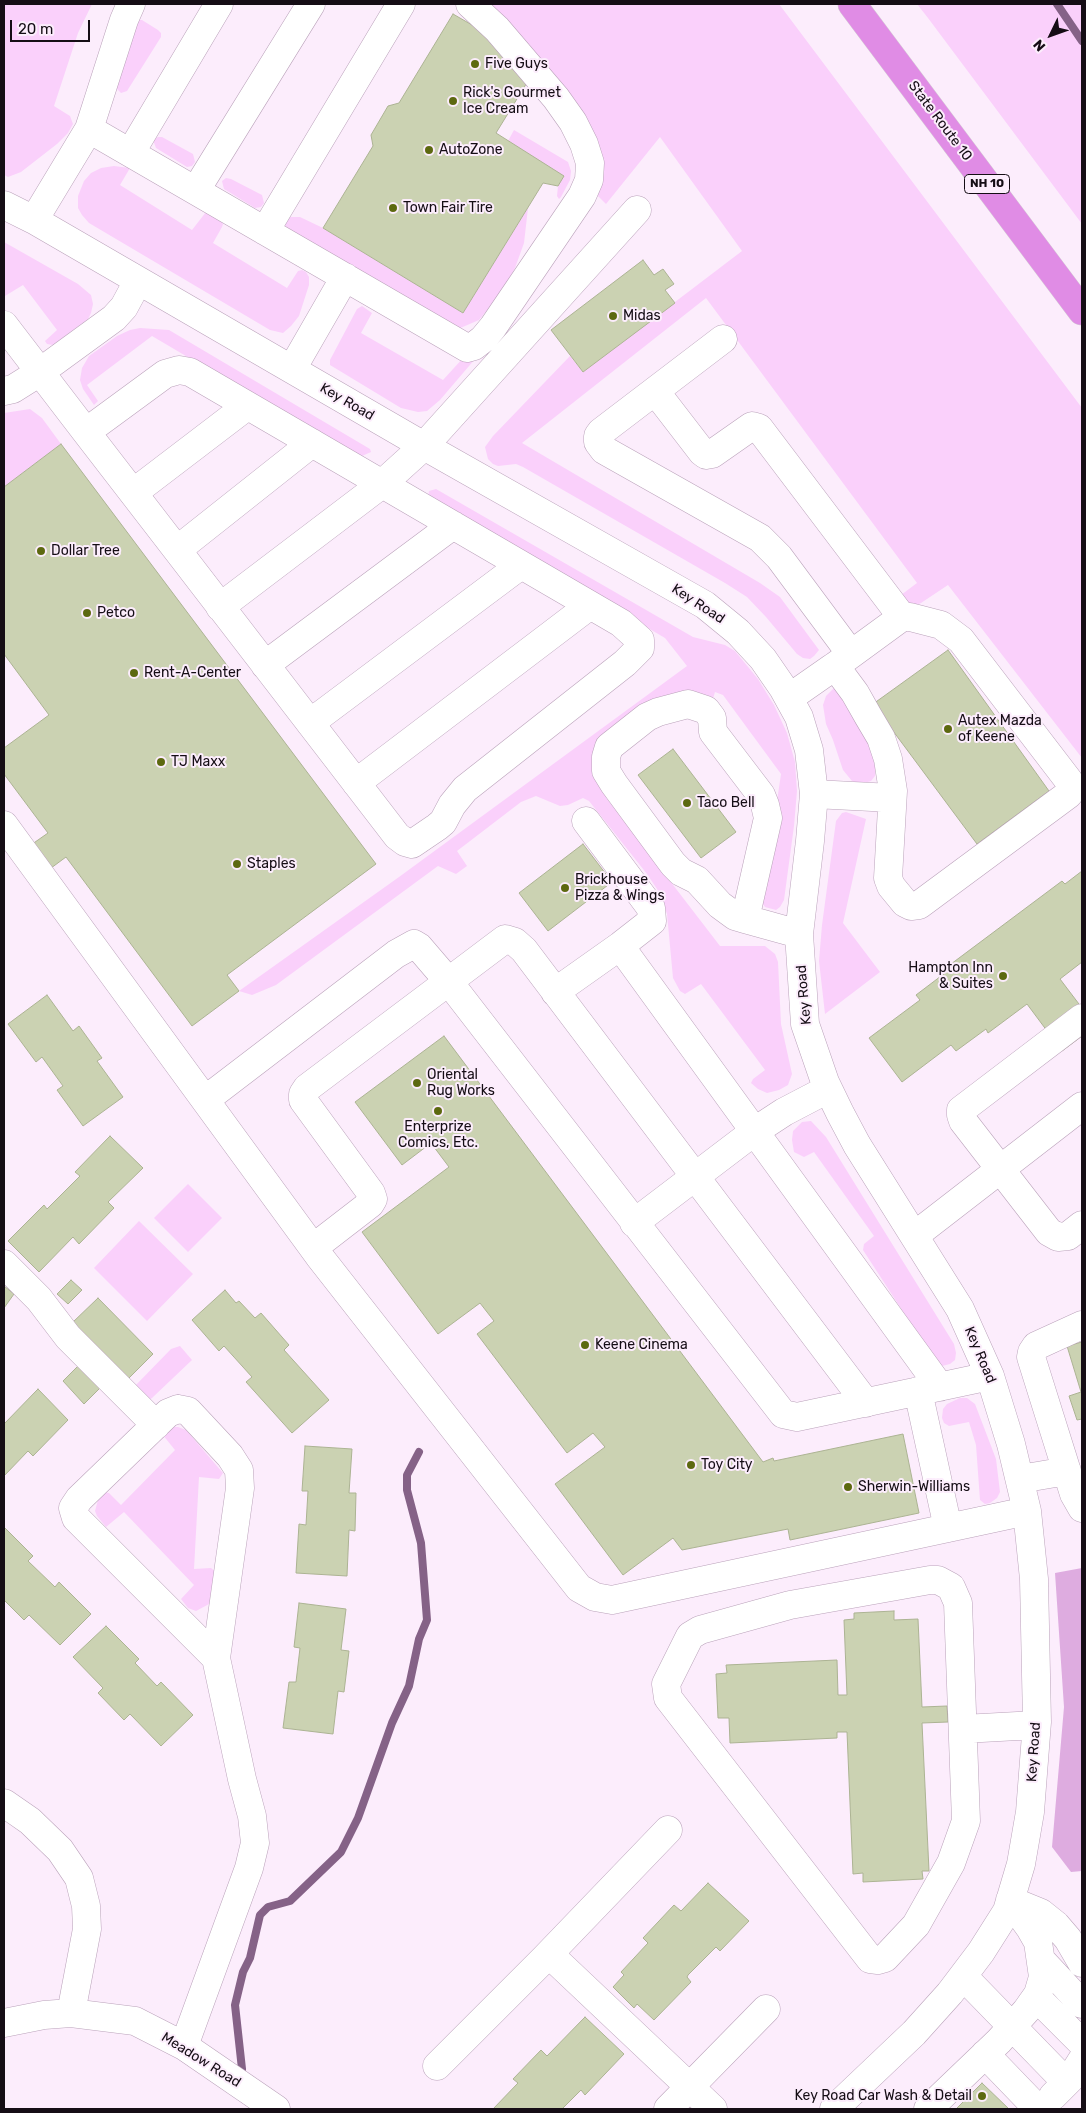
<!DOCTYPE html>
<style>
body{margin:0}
#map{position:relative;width:1086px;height:2113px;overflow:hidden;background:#fcedfc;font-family:Rubik,sans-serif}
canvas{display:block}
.frame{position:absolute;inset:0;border:5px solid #150d15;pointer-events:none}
.north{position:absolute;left:1026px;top:10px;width:50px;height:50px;-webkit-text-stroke:4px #fcedfc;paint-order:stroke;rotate:228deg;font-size:14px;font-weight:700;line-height:20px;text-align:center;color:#150d15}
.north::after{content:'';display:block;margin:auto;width:18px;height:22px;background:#150d15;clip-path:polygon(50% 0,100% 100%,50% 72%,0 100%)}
.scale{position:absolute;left:10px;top:20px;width:80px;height:22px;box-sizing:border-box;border:2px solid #150d15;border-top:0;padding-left:6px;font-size:15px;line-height:18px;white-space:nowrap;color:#150d15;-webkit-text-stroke:4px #fcedfc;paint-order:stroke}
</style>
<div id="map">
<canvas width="1086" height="2113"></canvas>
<div class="frame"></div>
<div class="north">N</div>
<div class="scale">20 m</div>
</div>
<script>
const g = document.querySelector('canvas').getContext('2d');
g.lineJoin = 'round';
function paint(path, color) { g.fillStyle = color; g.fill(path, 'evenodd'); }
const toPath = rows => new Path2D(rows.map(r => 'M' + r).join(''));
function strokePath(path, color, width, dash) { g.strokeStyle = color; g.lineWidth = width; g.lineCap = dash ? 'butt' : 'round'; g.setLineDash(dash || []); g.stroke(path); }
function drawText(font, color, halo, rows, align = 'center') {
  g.font = font + ' Rubik,sans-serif'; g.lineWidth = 4; g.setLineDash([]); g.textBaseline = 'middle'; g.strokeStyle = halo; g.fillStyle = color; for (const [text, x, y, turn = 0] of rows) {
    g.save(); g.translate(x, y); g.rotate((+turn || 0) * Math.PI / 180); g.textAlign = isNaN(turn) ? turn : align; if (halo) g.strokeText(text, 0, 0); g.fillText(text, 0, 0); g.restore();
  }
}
const green = toPath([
 [4,4,92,4,78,33,54,106,70,116,73,124,68,133,57,144,21,172,8,177,4,175],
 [491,4,779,4,1082,408,1082,758,948,585,921,603,911,607,901,595,917,583,706,298,522,443,760,583,780,597,819,650,814,656,810,659,803,658,797,654,766,617,747,597,725,583,523,467,516,464,498,466,493,464,488,459,485,447,493,436,570,356,583,372,742,251,660,137,606,204,596,194,573,107],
 [917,4,1082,4,1082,224,928,18],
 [139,20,142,20,158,30,161,33,161,37,127,91,121,93,117,89,117,84,136,23],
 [514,130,568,162,571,171,570,180,561,197,559,199,557,196,558,186,563,176,508,141],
 [158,137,162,137,193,154,195,162,192,166,187,167,156,148,153,140],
 [114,166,130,168,120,185,192,230,206,212,221,221,223,224,222,227,213,243,287,288,298,271,302,270,306,272,309,277,309,285,299,316,291,326,283,333,270,330,89,223,82,215,78,208,78,196,84,181,91,173,101,168],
 [226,178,231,179,262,195,264,203,261,207,255,208,224,189,222,181],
 [528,208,524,243,515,268,501,293,479,320,458,329,287,229,285,225,289,217,300,217,323,228,463,313],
 [4,242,78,284,91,295,93,304,91,313,88,319,53,345,47,344,45,341,57,330,23,285,5,296,4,294],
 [362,306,372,313,361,333,443,380,474,346,481,352,440,400,427,411,418,412,401,408,330,365,330,360,357,309],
 [140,328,169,330,370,449,371,452,362,456,352,454,152,336,87,385,98,401,94,405,83,389,80,380,82,368,89,356,117,336,130,330],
 [30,409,42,418,61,444,4,487,4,413],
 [436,489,693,637,725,645,735,651,758,679,774,705,787,733,795,762,797,791,794,826,784,900,780,907,776,910,765,907,762,903,781,774,723,695,715,692,712,702,649,707,599,784,607,799,720,946,765,946,775,954,778,962,781,1024,792,1074,788,1085,779,1090,767,1093,758,1089,751,1083,753,1079,765,1070,701,984,685,994,680,991,673,978,667,914,659,892,647,874,589,801,583,798,568,805,560,806,536,796,521,802,457,851,467,866,456,874,438,866,276,985,252,995,239,991,399,877,687,666,665,638,430,500,428,496,429,491],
 [834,688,840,688,859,710,875,763,875,776,871,781,861,784,852,781,843,770,833,740,826,724,823,705,826,696],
 [846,812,866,819,843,923,880,972,825,1014,819,961,822,925,836,821,842,813],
 [811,1121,826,1137,954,1344,956,1353,955,1360,950,1364,942,1366,937,1364,863,1250,864,1244,874,1236,814,1152,804,1157,794,1152,792,1140,793,1131,802,1122],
 [188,1184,222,1218,188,1252,154,1218],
 [139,1221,193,1274,147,1321,94,1268],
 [180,1346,192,1360,152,1398,149,1400,133,1388,171,1349],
 [960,1398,967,1398,975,1404,996,1459,1000,1492,997,1498,990,1503,985,1504,980,1500,976,1445,969,1422,949,1426,944,1423,942,1418,943,1409,947,1404],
 [169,1427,178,1427,186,1430,223,1473,219,1479,199,1477,194,1569,211,1568,216,1572,211,1603,196,1611,188,1608,181,1599,194,1585,124,1512,106,1527,97,1516,95,1511,98,1500,104,1492,109,1493,121,1505,175,1450,162,1434]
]);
const forest = toPath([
 [1082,1568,1082,1871,1071,1872,1052,1847,1064,1707,1055,1573]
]);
const stream = toPath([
 [1057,4,1082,41],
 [242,2069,235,2005,243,1972,250,1958,260,1915,268,1907,290,1901,341,1852,358,1818,392,1723,409,1686,419,1639,427,1620,421,1543,407,1490,407,1475,419,1452]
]);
const building = toPath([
 [453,14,498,40,528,81,496,133,564,176,558,186,543,183,463,313,323,228,373,146,371,135,388,106,399,103,453,14],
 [643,260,654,275,663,269,674,284,665,290,675,303,583,372,551,330,643,260],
 [61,444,376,864,227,975,239,991,192,1026,66,857,47,871,28,847,48,833,4,774,4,748,49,715,4,654,4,487,61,444],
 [948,650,1049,791,977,844,873,704,948,650],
 [673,749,736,832,701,858,638,775,673,749],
 [583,844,612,882,548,931,519,893,583,844],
 [1082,871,1082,962,1060,979,1082,1008,1082,1036,1062,1051,1027,1004,988,1033,986,1029,956,1051,951,1045,902,1082,869,1038,920,1000,916,995,945,973,943,970,1062,881,1065,884,1082,871],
 [47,995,73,1031,79,1026,102,1058,97,1061,123,1097,83,1126,57,1090,63,1086,42,1057,36,1062,8,1024,47,995],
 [444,1036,763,1462,773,1458,774,1461,903,1434,919,1513,790,1540,788,1529,682,1550,673,1538,623,1575,555,1484,605,1447,593,1433,567,1453,477,1334,494,1321,480,1303,438,1334,362,1232,449,1167,431,1143,402,1165,355,1102,444,1036],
 [110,1136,143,1168,108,1202,114,1208,79,1244,73,1237,39,1272,8,1241,44,1205,47,1209,80,1176,75,1172,110,1136],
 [71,1280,82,1290,68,1304,57,1294,71,1280],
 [4,1286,14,1294,4,1308,4,1286],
 [225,1290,236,1303,239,1301,255,1318,261,1313,289,1345,284,1350,329,1400,292,1433,246,1382,252,1377,224,1346,219,1351,192,1320,225,1290],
 [98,1298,153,1354,128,1379,72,1323,98,1298],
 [1082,1342,1082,1419,1077,1420,1069,1396,1081,1392,1067,1346,1082,1342],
 [78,1366,100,1388,84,1404,63,1381,78,1366],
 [38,1389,68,1420,33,1456,28,1451,4,1476,4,1424,38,1389],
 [305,1446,352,1449,349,1493,356,1493,355,1531,349,1530,347,1576,296,1573,299,1524,306,1525,308,1491,302,1491,305,1446],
 [4,1527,33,1556,28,1561,55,1587,59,1582,91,1614,60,1645,29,1615,24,1620,4,1600,4,1527],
 [299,1603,346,1609,341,1650,349,1651,344,1692,338,1691,333,1734,283,1728,289,1682,296,1682,300,1648,294,1647,299,1603],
 [894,1611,894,1620,918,1619,922,1707,947,1706,948,1722,922,1723,929,1871,922,1871,923,1879,863,1882,863,1873,853,1874,847,1732,837,1732,837,1738,730,1743,729,1718,718,1718,716,1674,727,1673,726,1665,837,1660,838,1695,847,1695,844,1620,854,1619,854,1613,894,1611],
 [106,1626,139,1659,135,1663,157,1686,161,1682,193,1715,161,1746,130,1714,124,1720,98,1693,103,1688,73,1657,106,1626],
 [708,1883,749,1921,720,1951,716,1947,688,1975,687,1977,691,1982,654,2020,637,2004,634,2008,613,1987,624,1975,621,1972,648,1943,643,1938,674,1905,681,1911,708,1883],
 [585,2017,624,2054,585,2095,581,2090,562,2109,493,2109,518,2083,513,2079,541,2050,547,2056,585,2017],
 [982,2083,1009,2109,956,2109,982,2083]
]);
const minor = toPath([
 [131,4,124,20,89,129,467,348,474,346,483,339,493,327,582,196,589,180,590,163,584,144,573,122,556,98,497,29,470,4],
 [131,152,219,4],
 [196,190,311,4],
 [4,205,34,220,424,446,705,605,738,632,763,659,783,688,799,717,809,750,814,794,810,841,799,934,805,1024,825,1082,840,1113,857,1145,960,1309,990,1376,1011,1444,1027,1511,1034,1579,1037,1722,1030,1812,1021,1864,1007,1911,981,1952,950,1993,914,2033,834,2109],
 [34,220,89,129],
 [265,231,401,4],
 [4,325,86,432,177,550,397,836,405,842,412,844,437,827,443,822,452,805,465,789,625,663,640,648,640,640,621,623,190,372,179,370,165,374,86,432],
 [723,339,601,432,598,436,598,442,604,450,760,538,779,557,851,654],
 [292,369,345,277],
 [4,391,13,389,40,372,114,318,124,307,138,281],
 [655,391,702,452,706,455,712,454,752,426,759,428,902,617],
 [133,493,247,406],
 [177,550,312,443],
 [220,607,382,484,424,446,637,210],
 [265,665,453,525],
 [789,698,832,668,835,666,902,617,910,617,941,625,961,640,1069,781,1071,787,1069,794,919,905,911,906,905,903,891,886,888,878,893,791,888,759,881,738,868,716,855,693,835,666],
 [310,723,521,565],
 [356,783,589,606],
 [814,794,892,798],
 [4,825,319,1256,579,1588,595,1597,612,1600,1027,1511],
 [745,919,768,818,765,805,761,795,713,732,712,718,706,710,688,704,658,712,647,717,609,747,606,757,606,771,614,784,673,864,681,872,697,880,720,905,735,916,745,919,799,934],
 [620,946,940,1387],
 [555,992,620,946,652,921,651,908,586,821],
 [1082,1018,969,1104,961,1110,961,1115,963,1121,1049,1232,1058,1237,1068,1236,1082,1225],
 [205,1100,396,954,414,944,419,947,449,982,783,1414,797,1417,990,1376],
 [634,1223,755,1131,784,1112,828,1089],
 [914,1236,1082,1106],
 [313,1248,370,1204,373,1199,371,1193,303,1100,303,1094,307,1088,505,939,515,942,524,950,866,1403],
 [4,1264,39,1299,68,1337,156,1425],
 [1082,1325,1036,1346,1032,1352,1031,1357,1074,1494,1082,1508],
 [918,1391,948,1528],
 [178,1409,188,1411,230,1456,239,1470,240,1488,216,1658,76,1518,73,1508,79,1499,168,1413,178,1409],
 [1020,1479,1067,1471],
 [930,1580,938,1580,951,1587,958,1603,966,1821,951,1863,916,1925,885,1958,878,1960,870,1959,668,1698,666,1684,690,1636,700,1630,790,1605,930,1580],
 [963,1729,1036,1725],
 [4,1803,30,1821,60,1850,79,1878,86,1906,87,1929,71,2013],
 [1014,1902,1041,1913,1056,1925,1068,1939,1082,1963],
 [549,1954,713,2109],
 [1041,1960,1082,2004],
 [963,1976,1066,2082],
 [1036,1997,1082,2043],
 [4,2023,44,2015,71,2013,135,2021,184,2046,276,2109],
 [184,2046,249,1868,255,1843,252,1816,242,1779,216,1658],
 [985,2054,1038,2109],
 [437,2066,544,1959,668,1830],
 [1053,2096,1070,2079,1082,2060],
 [668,2109,766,2009],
 [928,2109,999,2041,1026,2011,1038,1994,1043,1977,1038,1942,1030,1928,1010,1900]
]);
const highway = toPath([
 [852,4,1082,311]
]);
const markers = [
 [475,64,5,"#5d6910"],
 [453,101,5,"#5d6910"],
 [429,150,5,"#5d6910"],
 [393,208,5,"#5d6910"],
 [613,316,5,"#5d6910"],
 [41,551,5,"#5d6910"],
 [87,613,5,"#5d6910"],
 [134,673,5,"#5d6910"],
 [948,729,5,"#5d6910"],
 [161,762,5,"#5d6910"],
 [687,803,5,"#5d6910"],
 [237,864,5,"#5d6910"],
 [565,888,5,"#5d6910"],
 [1003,976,5,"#5d6910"],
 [417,1083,5,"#5d6910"],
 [438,1111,5,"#5d6910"],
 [585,1345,5,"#5d6910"],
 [691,1465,5,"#5d6910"],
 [848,1487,5,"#5d6910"],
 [982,2096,5,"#5d6910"]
];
const shields = [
 [987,184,45]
];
const shieldNames = [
 ["NH 10",987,184]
];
const poiNames = [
 ["Five Guys",485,64],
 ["Rick's Gourmet",463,93],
 ["Ice Cream",463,109],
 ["AutoZone",439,150],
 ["Town Fair Tire",403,208],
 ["Midas",623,316],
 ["Dollar Tree",51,551],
 ["Petco",97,613],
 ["Rent-A-Center",144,673],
 ["Autex Mazda",958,721],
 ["of Keene",958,737],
 ["TJ Maxx",171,762],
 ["Taco Bell",697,803],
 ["Staples",247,864],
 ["Brickhouse",575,880],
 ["Pizza & Wings",575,896],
 ["Hampton Inn",993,968,"right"],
 ["& Suites",993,984,"right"],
 ["Oriental",427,1075],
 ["Rug Works",427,1091],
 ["Enterprize",438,1127,"center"],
 ["Comics, Etc.",438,1143,"center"],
 ["Keene Cinema",595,1345],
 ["Toy City",701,1465],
 ["Sherwin-Williams",858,1487],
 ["Key Road Car Wash & Detail",972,2096,"right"]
];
const streetNames = [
 ["State Route 10",940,121,53],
 ["Key Road",347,402,30],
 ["Key Road",698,604,33],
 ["Key Road",804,995,-95],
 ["Key Road",980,1355,67],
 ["Key Road",1034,1752,-86],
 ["Meadow Road",201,2060,32]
];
paint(green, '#fad0fb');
paint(forest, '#deace0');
strokePath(stream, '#856287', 8);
paint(building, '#cbd2b2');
strokePath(building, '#acb393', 1);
strokePath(minor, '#baa2ba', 29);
strokePath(highway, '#d5d3d5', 29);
strokePath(minor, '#fff', 28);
strokePath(highway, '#e08ce5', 28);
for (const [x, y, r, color] of markers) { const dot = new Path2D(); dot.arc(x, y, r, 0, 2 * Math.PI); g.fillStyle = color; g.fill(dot); strokePath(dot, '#fcedfc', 2); }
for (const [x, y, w] of shields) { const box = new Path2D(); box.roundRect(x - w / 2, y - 9.5, w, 19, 4); g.fillStyle = '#fcedfc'; g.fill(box); strokePath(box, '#150d15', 1); }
drawText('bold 12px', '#150d15', null, shieldNames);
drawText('14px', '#150d15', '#fcedfc', poiNames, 'left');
drawText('14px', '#150d15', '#fcedfc', streetNames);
</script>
